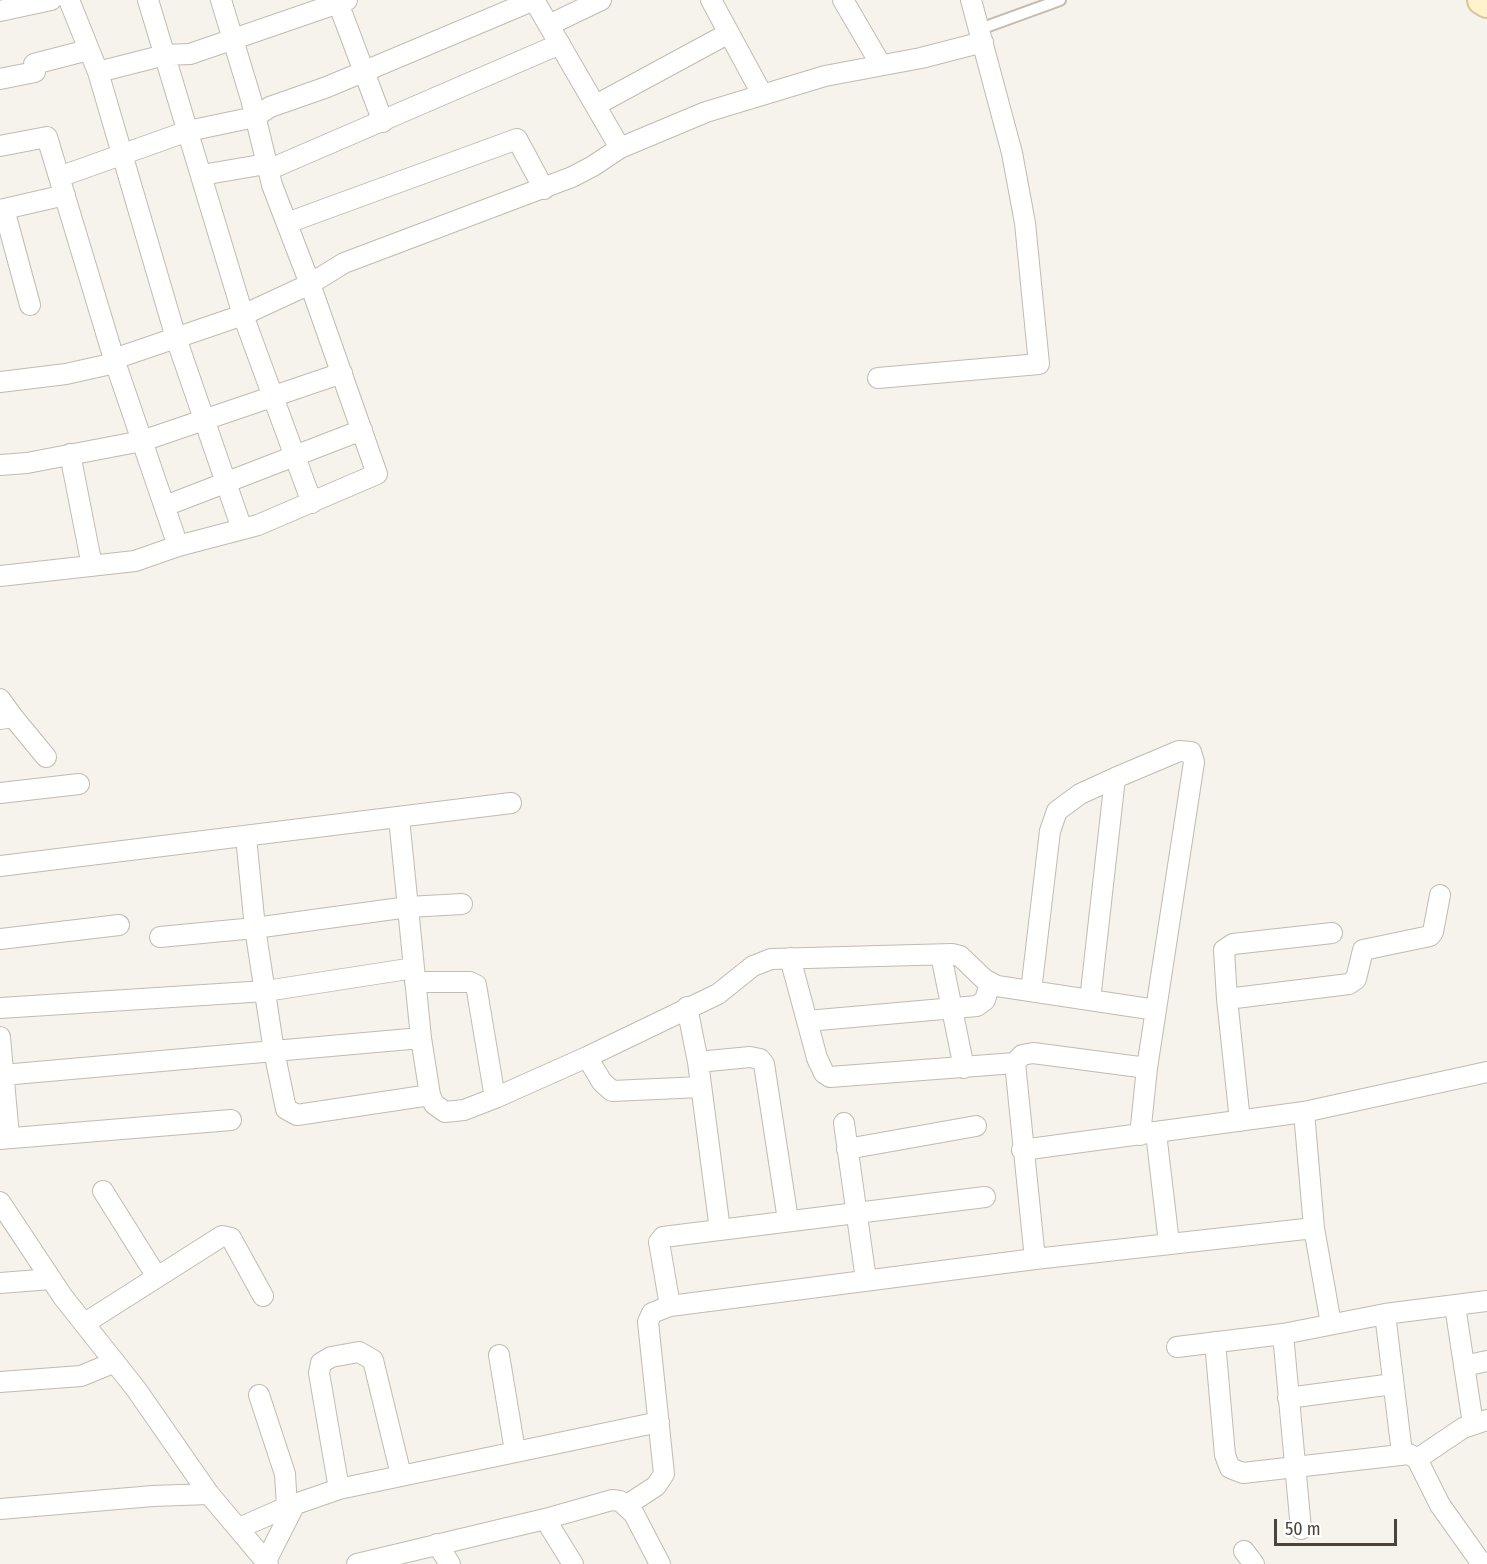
<!DOCTYPE html>
<style>
body{margin:0}
#map{position:relative;width:1487px;height:1564px;overflow:hidden;background:#f6f3ec;font-family:"Fira Sans Condensed",sans-serif}
canvas{display:block}
.scale{position:absolute;left:1274px;top:1519px;width:123px;height:27px;box-sizing:border-box;border:3px solid #4b4439;border-top:0;padding-left:8px;font-size:18px;line-height:21px;white-space:nowrap;color:#4b4439;-webkit-text-stroke:4px #fff;paint-order:stroke}
</style>
<div id="map">
<canvas width="1487" height="1564"></canvas>
<div class="scale">50 m</div>
</div>
<script>
const g = document.querySelector('canvas').getContext('2d');
g.lineJoin = 'round';
const toPath = rows => new Path2D(rows.map(r => 'M' + r).join(''));
function strokePath(path, color, width, dash) { g.strokeStyle = color; g.lineWidth = width; g.lineCap = dash ? 'butt' : 'round'; g.setLineDash(dash || []); g.stroke(path); }
const lane = toPath([
 [980,29,1060,0]
]);
const street = toPath([
 [69,0,98,72,176,338,242,529],
 [148,0,243,315,312,503],
 [221,0,251,99,272,185,310,284,344,263,572,177,593,166,620,148],
 [337,0,383,122],
 [534,0,620,148,706,112,825,76,921,58,983,42],
 [711,0,762,94],
 [843,0,881,65],
 [0,11,51,0],
 [549,25,601,0],
 [98,72,165,55,190,54,347,0],
 [0,79,35,72,34,64,88,50],
 [596,105,729,33],
 [0,146,47,137,114,359],
 [268,170,560,44],
 [202,175,266,164],
 [59,177,188,131,255,117,270,107,327,87,534,0],
 [4,209,30,305],
 [0,210,65,195],
 [287,223,517,139,544,189],
 [310,284,377,474,258,525,178,546,114,359,243,315,310,284],
 [878,378,1039,364,1025,223,1012,153,971,0],
 [0,382,66,374,115,363],
 [70,454,92,566],
 [0,465,27,463,142,441,342,373],
 [165,506,362,430],
 [0,576,135,561,178,546],
 [0,699,13,717],
 [0,719,13,717,46,757],
 [0,793,79,784],
 [399,818,421,1038,430,1095,434,1104,445,1112,464,1110,495,1098,587,1057,718,994,753,966,771,959,952,954,960,956,984,979,997,986,1156,1010],
 [246,837,255,928,274,1051,286,1109,297,1115,430,1095],
 [0,866,511,803],
 [160,937,255,928,408,907,462,904],
 [0,939,119,925],
 [941,955,964,1068],
 [790,958,817,1058,824,1073,830,1077,1015,1063],
 [415,982,470,982,476,985,495,1098],
 [1031,991,1050,831,1057,811,1080,794,1115,778,1179,751,1191,752,1194,762,1147,1068,1140,1135],
 [1227,999,1349,984,1356,979,1363,950,1430,936,1433,932,1440,895],
 [1090,1000,1115,778],
 [687,1007,698,1062,720,1230],
 [0,1008,266,991,414,968],
 [807,1021,977,1006,985,1000,990,983],
 [0,1037,9,1136],
 [587,1057,602,1082,612,1091,701,1087],
 [698,1062,750,1057,760,1059,764,1064,788,1220],
 [3,1075,421,1038],
 [1304,1112,1314,1228,1331,1324],
 [1240,1121,1227,999,1224,950,1233,944,1332,933],
 [844,1123,866,1280],
 [1156,1133,1169,1243],
 [0,1139,231,1120],
 [847,1149,976,1126],
 [1022,1150,1304,1112,1487,1072],
 [103,1191,157,1277],
 [0,1202,63,1297,136,1389,209,1494,268,1564],
 [1035,1259,1314,1228],
 [0,1283,51,1279],
 [670,1306,659,1242,663,1237,985,1197],
 [1455,1306,1473,1424],
 [1385,1314,1402,1453],
 [85,1323,222,1236,231,1238,263,1296],
 [1283,1334,1301,1529],
 [1215,1342,1225,1455,1230,1468,1243,1473,1409,1454,1417,1459,1440,1505,1482,1564],
 [1177,1347,1283,1334,1385,1314,1487,1301],
 [499,1355,515,1451],
 [1464,1366,1487,1361],
 [0,1382,81,1376,115,1362],
 [259,1395,285,1474,287,1507],
 [1288,1398,1393,1384],
 [1417,1459,1463,1428,1487,1420],
 [339,1489,319,1373,321,1363,331,1357,359,1352,373,1360,401,1475],
 [627,1505,656,1486,664,1474,648,1322,652,1313,670,1306,1035,1259,1015,1063,1022,1055,1033,1053,1147,1068],
 [0,1509,153,1496,209,1494],
 [545,1519,573,1564],
 [239,1528,287,1507,339,1489,659,1422],
 [437,1544,450,1564],
 [1244,1551,1254,1564],
 [266,1561,295,1504],
 [357,1564,545,1519,612,1500,620,1501,634,1514,660,1564]
]);
const secondary = toPath([
 [1482,0,1487,3]
]);
strokePath(lane, '#c2bbae', 14);
strokePath(street, '#c2bbae', 22);
strokePath(secondary, '#d6c79b', 32);
strokePath(lane, '#fff', 10);
strokePath(street, '#fff', 20);
strokePath(secondary, '#fff3cd', 28);
</script>
